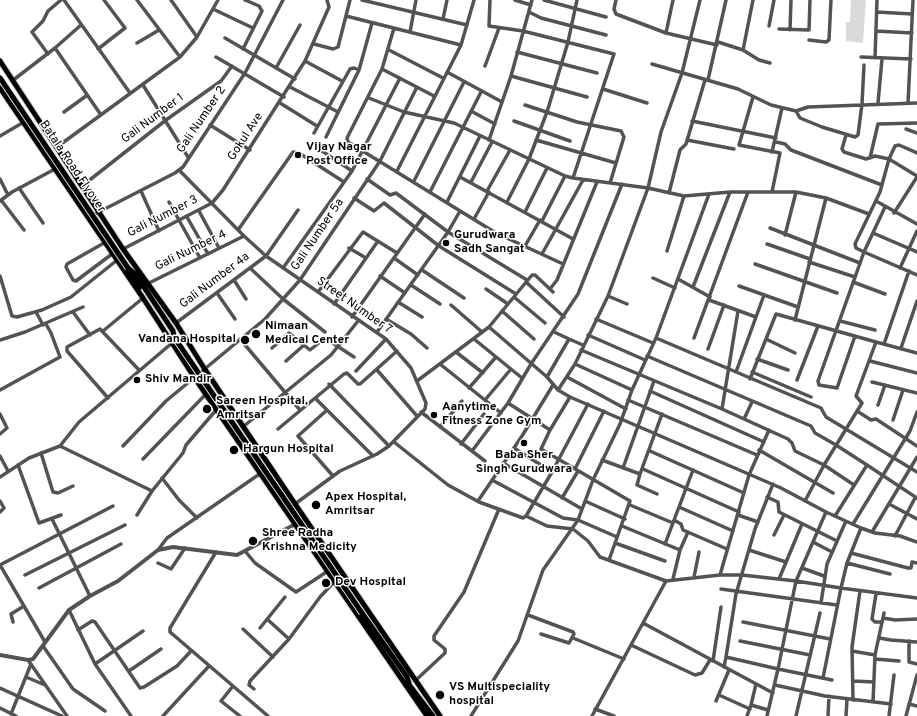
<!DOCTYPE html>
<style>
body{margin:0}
canvas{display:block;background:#fff}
</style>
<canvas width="917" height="716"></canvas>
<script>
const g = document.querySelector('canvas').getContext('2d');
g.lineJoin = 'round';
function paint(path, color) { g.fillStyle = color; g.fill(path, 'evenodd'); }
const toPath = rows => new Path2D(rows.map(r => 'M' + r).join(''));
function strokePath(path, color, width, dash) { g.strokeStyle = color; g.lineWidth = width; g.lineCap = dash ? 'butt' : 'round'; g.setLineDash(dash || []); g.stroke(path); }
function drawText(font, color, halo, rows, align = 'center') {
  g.font = font + ' Overpass,sans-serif'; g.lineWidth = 3; g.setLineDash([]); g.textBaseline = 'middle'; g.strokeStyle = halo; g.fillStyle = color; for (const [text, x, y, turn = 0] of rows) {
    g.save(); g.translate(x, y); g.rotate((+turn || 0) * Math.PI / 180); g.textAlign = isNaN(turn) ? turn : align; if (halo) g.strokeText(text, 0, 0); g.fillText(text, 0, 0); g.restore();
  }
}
const green = toPath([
 [851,0,866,0,863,43,846,41,846,22,850,22]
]);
const minor = toPath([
 [64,0,130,93],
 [137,0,180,57],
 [171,0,197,37],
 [362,0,467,25],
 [490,0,489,26,523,31,614,54,573,178],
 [515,0,531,5],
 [544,0,606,17],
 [616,0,614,9,616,14,666,33,717,45],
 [213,9,253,28],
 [529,12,541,18,606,35],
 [877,12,912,14],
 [346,16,461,45],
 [443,19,447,0],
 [81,25,55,48,101,115],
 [769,26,774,0],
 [394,28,382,69,347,138,348,142,496,233,563,264],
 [779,29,809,30,810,0],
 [790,30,791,0],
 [876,31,912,33],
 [410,32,416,0],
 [666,33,673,0],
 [225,38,295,79],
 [809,40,826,42,829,40,831,0],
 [718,42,743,50,759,60,770,63],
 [137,43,159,30],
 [314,44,333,49,338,47,350,0],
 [98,49,125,28,104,0],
 [243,49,262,11,259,6,245,0],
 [389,50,443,78],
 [743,50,753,0],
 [517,52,597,73],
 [48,54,32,32,43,21,48,11,61,0],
 [216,57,284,97],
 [861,57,911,59],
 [875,58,877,0],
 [305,61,342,81],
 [652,64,738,89,771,105,796,111,800,118,822,127,855,137,858,135,862,104,864,65],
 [485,66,499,28],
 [276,68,300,25],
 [382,69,434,96],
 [447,72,502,102],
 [511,76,587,97],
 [708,80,726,0],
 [12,81,55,48],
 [143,85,188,157],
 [290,87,338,112],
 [603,89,647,103],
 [753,97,739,145,780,153,772,192],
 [369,98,404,112,454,123,565,176,573,178,648,188,684,196,730,192,796,192,826,198,869,214],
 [280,103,317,126],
 [878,103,882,59],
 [908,103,913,0],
 [525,105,577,122,621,131,624,137,610,183],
 [471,111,495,124],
 [796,111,808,107,917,103],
 [64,112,86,96],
 [514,121,570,141],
 [692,121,776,138],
 [210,125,250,150],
 [906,129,917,133],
 [314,133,350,69,354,68,359,70],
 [846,135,842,149,844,152,866,159,875,156,889,159,917,176],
 [0,136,24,122],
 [326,137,359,70,372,23],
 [489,140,511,76,532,0],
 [536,140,616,163],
 [687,140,734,149],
 [776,142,785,144,791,150,882,185],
 [57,147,180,57,197,37,218,0],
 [322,151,352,171],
 [772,152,782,108],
 [870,158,878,124,917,123],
 [179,170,244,236,266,256,386,339,411,368,426,403,425,409,389,446,377,454,340,471,295,504],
 [397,171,461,45,474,0],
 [460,177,573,239],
 [0,179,8,195],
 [367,179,390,195,396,193,448,232,527,280],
 [414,181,464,82],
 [471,182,492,142],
 [82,186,166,120,221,81,232,66],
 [19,188,43,223],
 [141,191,159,231],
 [487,191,510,150],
 [430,192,481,92],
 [669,193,680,150,686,144,705,80],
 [354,198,374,211,384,203,439,246,516,294],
 [1,200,24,230],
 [0,201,12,192,55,169],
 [876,201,917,224],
 [169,202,200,258],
 [447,202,480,136],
 [507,202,529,159,547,112,568,42,577,0],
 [885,207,864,252,856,248,855,244,880,192,889,159,895,146,899,145,917,153],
 [199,211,219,248],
 [525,212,547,168],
 [894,213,917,177],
 [91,216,175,173,183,167,245,73,283,0],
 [187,217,208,254],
 [474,219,489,192],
 [542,221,565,176],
 [770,228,860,263],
 [238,230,293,152,299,153,344,182],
 [873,233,917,252],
 [785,235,796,192],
 [104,243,67,264,66,267,73,280,76,281,112,254],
 [767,244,810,259],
 [525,246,540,220],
 [349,248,366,258],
 [123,249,212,203,223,190,305,61,329,7,327,0],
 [667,251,684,196],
 [542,254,583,180],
 [394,258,418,275],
 [809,262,855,277],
 [755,264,837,293],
 [250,268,283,299,325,332],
 [283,268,352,171,400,78],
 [900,268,917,231],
 [422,270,464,298],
 [0,276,12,316,17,317,42,310,71,297,116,261],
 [380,276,405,293],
 [653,278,675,288],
 [678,279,710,297],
 [234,280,246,299],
 [526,282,564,317],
 [853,282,885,294],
 [147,284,244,236],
 [411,285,440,304],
 [739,286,798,307],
 [693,287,730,192],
 [486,289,508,304],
 [550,289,557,280,597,182],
 [318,292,363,232,397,253],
 [217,293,235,319],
 [608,296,627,304],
 [514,297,545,323],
 [709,300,756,317],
 [398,302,422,317],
 [334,304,378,241],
 [451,305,482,332],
 [502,311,534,339],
 [738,311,722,409,788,439,792,443,795,451,824,465,854,485],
 [36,312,43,325],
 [73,312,90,335],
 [352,317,425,214],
 [386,319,411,334,427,348],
 [596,319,653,343],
 [795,320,826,198],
 [840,321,875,330],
 [176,323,266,256,298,210],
 [489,327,547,377,558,390,570,397,550,430,541,449,630,501,609,560],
 [103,331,143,298],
 [377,332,448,232,460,211],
 [588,335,645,360],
 [855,336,837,388,819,385,818,381,864,252,917,275],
 [656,338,821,408,826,417,917,472],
 [694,338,748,192],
 [240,339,300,410],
 [474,339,522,378],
 [569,339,583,345],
 [766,339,795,353],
 [0,340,25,332,83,307],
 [884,344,909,271],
 [272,348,289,333,310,350,325,338,354,357],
 [901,348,917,301],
 [708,349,724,305],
 [581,350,722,409],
 [456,352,483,373],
 [647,356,811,426,815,433,836,445,867,465,835,516],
 [757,359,788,370],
 [286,361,304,345],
 [870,361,917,373],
 [440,364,501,413],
 [575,364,632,390],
 [377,370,417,416],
 [356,371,386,339],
 [736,372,764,295],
 [752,372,811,397],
 [547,377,569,339,554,332],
 [567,377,626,409],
 [750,379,776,314,876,342],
 [797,380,818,326],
 [417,381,489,327,532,275,535,275,553,292],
 [872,382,917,393],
 [329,384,389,446],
 [469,388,496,357],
 [0,390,60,357,51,333,46,324],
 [558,390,575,364,608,296,648,188,661,132,682,73,700,0],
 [650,391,764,442],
 [570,397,781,488,826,512,861,528,875,533,900,536,917,542],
 [108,398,67,351,67,347,100,329,139,370],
 [315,398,373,456],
 [485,400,511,369],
 [628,400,757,455],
 [508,403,550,430],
 [878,405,885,385],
 [327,410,298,436,333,476],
 [857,411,871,420,876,419,917,446],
 [421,412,485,461],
 [0,414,7,428,0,434],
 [744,419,752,402],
 [893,420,903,390],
 [244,426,331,355,358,321],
 [440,427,462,401],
 [278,429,344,374,347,373,358,384,360,384,397,351],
 [394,442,448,485,479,502,523,518,526,516,552,472,588,404],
 [461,444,484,414],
 [60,446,152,491,183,453,186,445,217,409],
 [123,446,166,401,265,319,300,280,380,161,417,87],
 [514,448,552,472],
 [759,450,833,493],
 [472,451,508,403,531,364,578,294,622,184],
 [650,451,744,493],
 [41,453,53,492,58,493,73,486],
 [0,456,8,471],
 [143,459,206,394],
 [602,460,640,474,662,414],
 [503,463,582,509],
 [18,465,39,523,61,515],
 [867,465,917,498],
 [623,468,654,381],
 [575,469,604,411],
 [643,469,739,512],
 [640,474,637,485,657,494],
 [0,477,29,458,60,446,79,422,172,343],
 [162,478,179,500,197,518],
 [492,480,563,518,578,520,617,537],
 [773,484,755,529,736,594,726,657,778,669,796,581,841,588,847,563,861,528],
 [767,497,778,502,779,512,837,541],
 [562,498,578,471],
 [0,501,4,508,0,512],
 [478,501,522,436,553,385],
 [585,501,625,519],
 [805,501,824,465,862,403,856,396,876,342,917,353],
 [889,504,917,519],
 [630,505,673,523],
 [679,507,733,531],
 [137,515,152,491],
 [738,515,758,522],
 [526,516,547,526,573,529,588,541,600,557,666,581],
 [52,519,90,596],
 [674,520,681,524,683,530,727,549],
 [853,524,910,431,917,412],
 [622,526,680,550,673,579],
 [872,532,917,457],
 [774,535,784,515],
 [895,536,915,498],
 [813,542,832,552],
 [615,543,665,561],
 [665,544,693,470],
 [158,550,167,538,261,473],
 [680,550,688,532],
 [749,550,786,562],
 [245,551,255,563,296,592,328,571],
 [216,552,170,628,170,632,268,716],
 [851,553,908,568,911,568,912,562,917,563],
 [158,563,171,569,185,548],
 [847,563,890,574],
 [0,565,113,506],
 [0,565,45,642],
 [802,568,824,576],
 [25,575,125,525],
 [720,575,742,575,796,581,826,512],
 [694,577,699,552],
 [779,579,802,524],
 [39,588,121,544],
 [721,589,837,605],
 [876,594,872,619,875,622,882,622],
 [821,603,827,564,846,521],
 [69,610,95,664,131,716],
 [528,615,573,632,574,634,569,643,541,634],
 [883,618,895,620,917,619],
 [267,619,289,639],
 [13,622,11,614,24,606],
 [743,622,830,639],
 [643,623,773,693],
 [260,628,285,597],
 [243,629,273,657],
 [78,630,92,621,95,622,140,688,144,687,177,666,191,651],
 [573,638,624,659],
 [879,638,891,640,917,642],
 [740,641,810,655],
 [909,641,909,662,917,664],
 [631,645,695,675,702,673,710,660],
 [43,646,73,689,105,711],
 [852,651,875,655],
 [875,659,899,661],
 [28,660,67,716],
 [713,661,721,607],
 [95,664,143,631],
 [724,667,726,657],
 [129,671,161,649],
 [26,677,45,685],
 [823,678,841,588,917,598],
 [416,680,445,653,445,649,434,640,434,636,464,592,499,509],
 [853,681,874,682],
 [775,685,825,696,891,704],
 [233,686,221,701,240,716],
 [0,688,62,716],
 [254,689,249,685,250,681,289,639,320,597,335,581],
 [719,695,750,709],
 [853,700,852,647,860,591],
 [716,701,729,670],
 [873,702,875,655,884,613],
 [909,704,917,706],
 [751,705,768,710],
 [0,708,16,716],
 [595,709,614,716],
 [11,714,31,664],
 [163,716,209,666],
 [471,716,518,641,543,570,578,520,593,480,620,424,632,390,656,338,709,194],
 [592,716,666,581,720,575,749,475,769,430],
 [747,716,751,705,756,684],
 [767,716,778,669,832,680],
 [796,716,820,613],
 [828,716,829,696],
 [846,716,847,699],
 [889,716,894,675],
 [906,716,917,675]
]);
const tertiary = toPath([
 [0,655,28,660,33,659,69,610,90,596,118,581,158,550,173,547,237,555,305,519]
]);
const primary = toPath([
 [0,61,123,249,176,323,204,368,295,504,440,716],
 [0,88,143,298,194,377,427,716],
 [128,268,136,275,173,331,174,337],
 [129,271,139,288],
 [362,613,407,677,409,683],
 [407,682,433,716]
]);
const primaryBridge = toPath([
 [0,78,128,268],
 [174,337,362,613]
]);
const markers = [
 [298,155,4,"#000"],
 [446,243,4,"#000"],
 [256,334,5,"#000"],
 [245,340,5,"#000"],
 [137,380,4,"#000"],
 [207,409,5,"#000"],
 [434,415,4,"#000"],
 [524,443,4,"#000"],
 [234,450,5,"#000"],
 [316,505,5,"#000"],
 [253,541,5,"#000"],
 [326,583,5,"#000"],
 [440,695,5,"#000"]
];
const streetNames = [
 ["Gali Number 1",153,119,-37],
 ["Gali Number 2",202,120,-56],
 ["Gokul Ave",246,137,-57],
 ["Batala Road Flyover",72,167,56],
 ["Gali Number 3",163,217,-27],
 ["Gali Number 5a",318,235,-56],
 ["Gali Number 4",191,251,-26],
 ["Gali Number 4a",215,281,-37],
 ["Street Number 7",354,306,35]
];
const poiNames = [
 ["Vijay Nagar",306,148],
 ["Post Office",306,162],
 ["Gurudwara",454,236],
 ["Sadh Sangat",454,250],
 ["Nimaan",265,327],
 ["Medical Center",265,341],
 ["Vandana Hospital",236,340,"right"],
 ["Shiv Mandir",145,380],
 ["Sareen Hospital,",216,402],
 ["Amritsar",216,416],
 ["Aanytime",442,408],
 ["Fitness Zone Gym",442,422],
 ["Hargun Hospital",243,450],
 ["Baba Sher",524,456,"center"],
 ["Singh Gurudwara",524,470,"center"],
 ["Apex Hospital,",325,498],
 ["Amritsar",325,512],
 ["Shree Radha",262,534],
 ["Krishna Medicity",262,548],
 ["Dev Hospital",335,583],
 ["VS Multispeciality",449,688],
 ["hospital",449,702]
];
paint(green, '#dadada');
strokePath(primary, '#dbdbdb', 7);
strokePath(minor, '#535353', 3.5);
strokePath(tertiary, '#535353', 4);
strokePath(primary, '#000', 5);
strokePath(primaryBridge, '#dbdbdb', 7, []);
strokePath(primaryBridge, '#000', 5);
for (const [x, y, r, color] of markers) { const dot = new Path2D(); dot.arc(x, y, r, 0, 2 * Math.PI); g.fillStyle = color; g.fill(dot); strokePath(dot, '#fff', 1.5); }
drawText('12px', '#000', '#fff', streetNames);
drawText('bold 12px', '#000', '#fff', poiNames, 'left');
</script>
